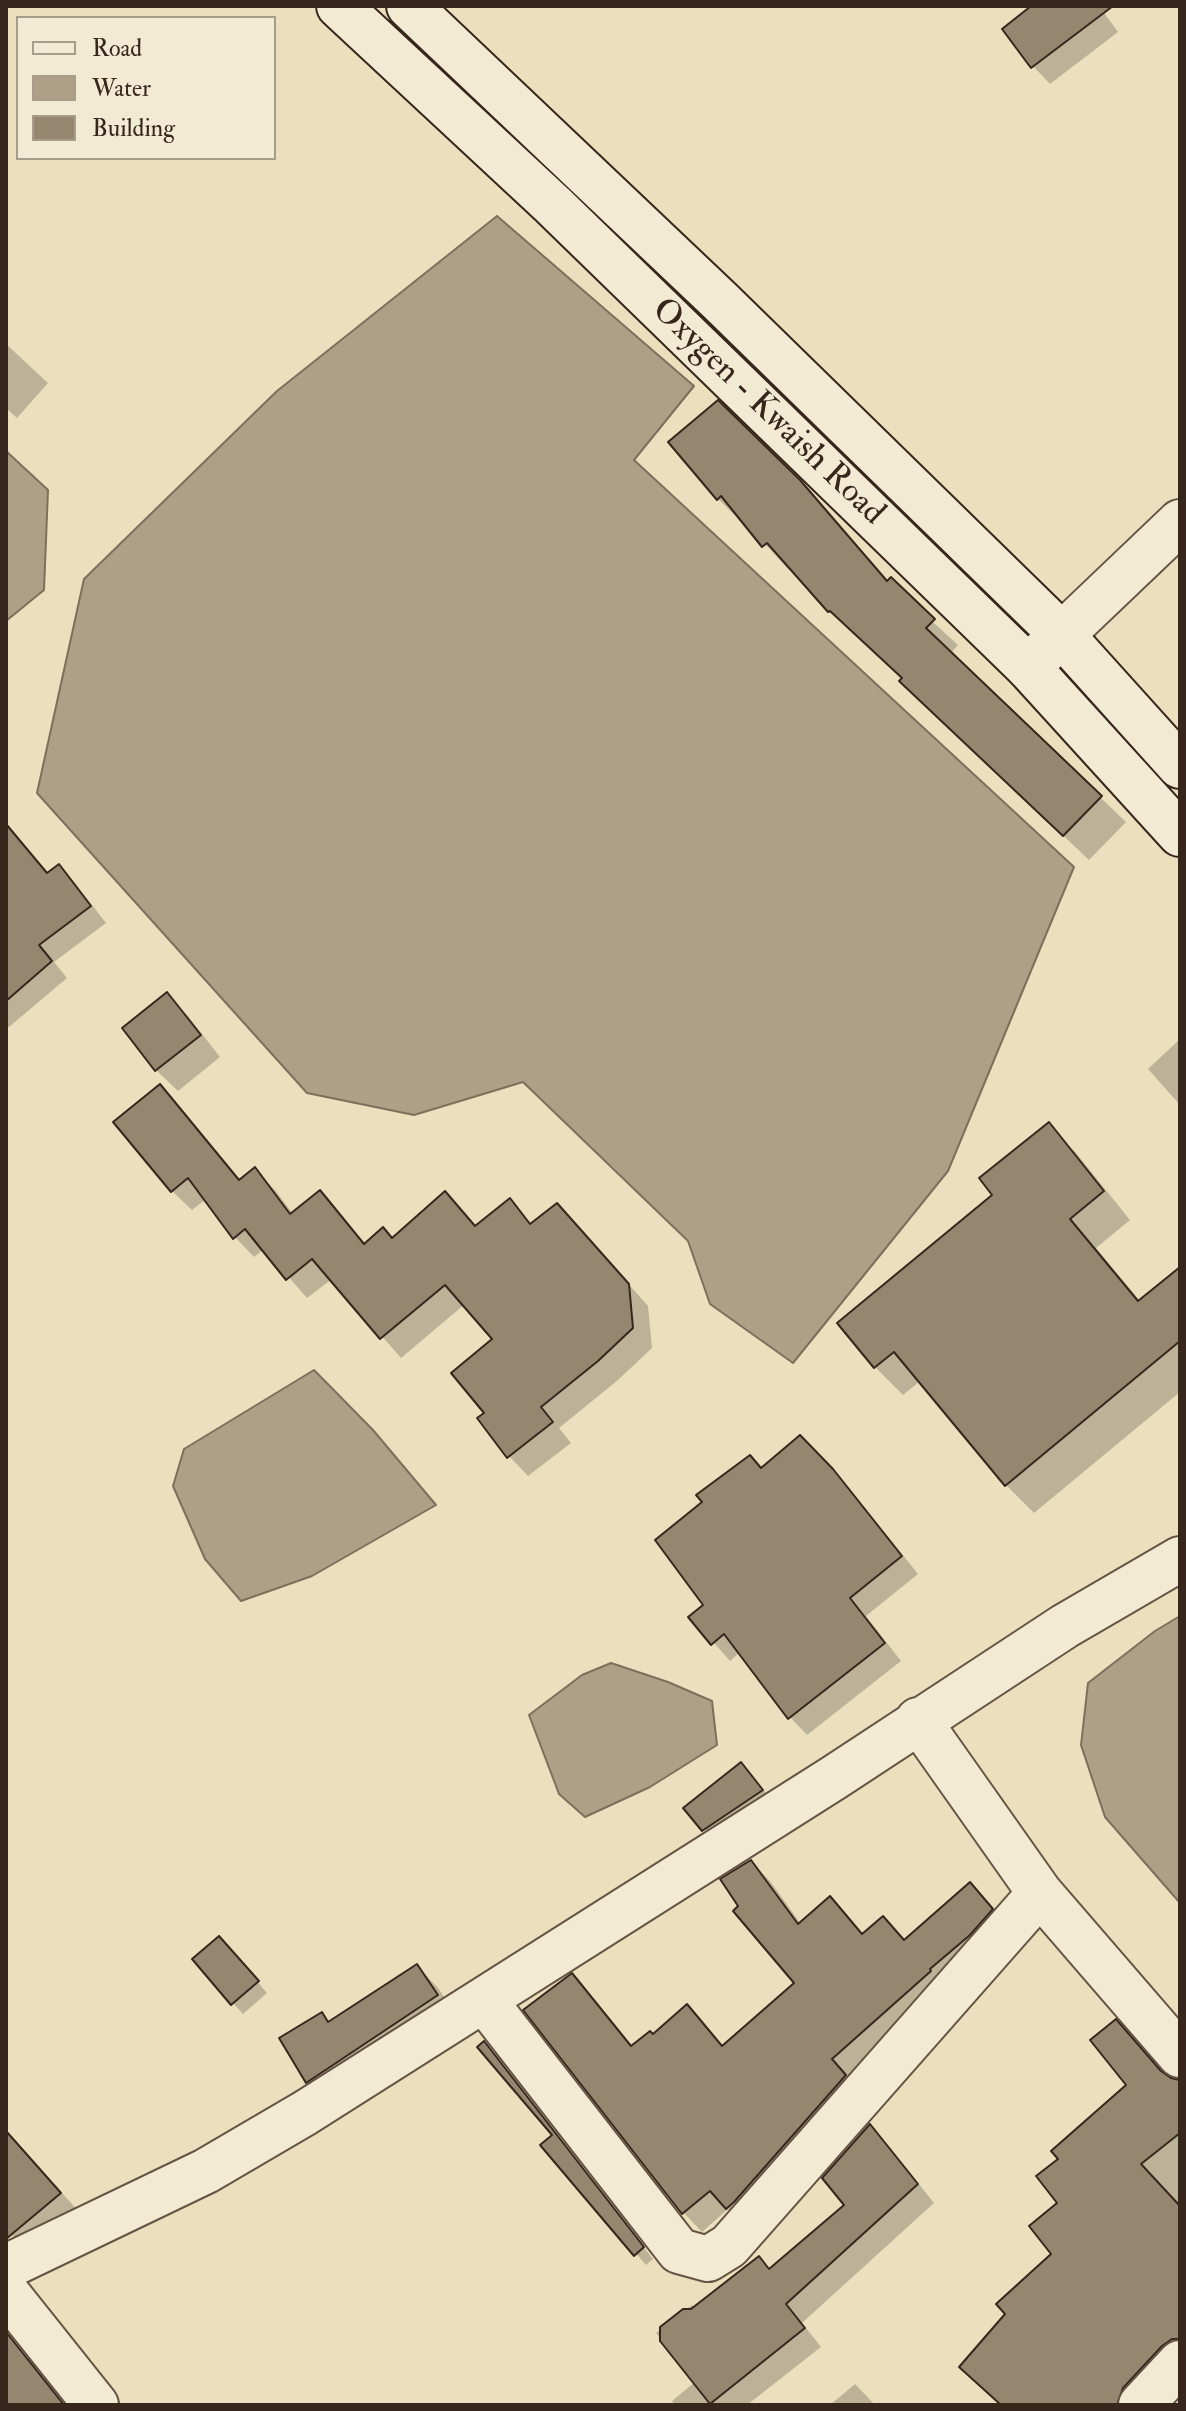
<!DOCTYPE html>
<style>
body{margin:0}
#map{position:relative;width:1186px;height:2411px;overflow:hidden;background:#ecdfbd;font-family:"IM FELL Double Pica",serif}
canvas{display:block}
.frame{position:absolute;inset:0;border:8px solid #37261c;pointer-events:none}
.legend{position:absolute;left:16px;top:16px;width:260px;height:144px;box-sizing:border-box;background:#f3ead4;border:2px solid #a89c8a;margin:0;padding:10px 14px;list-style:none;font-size:24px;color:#37261c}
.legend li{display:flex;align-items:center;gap:16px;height:40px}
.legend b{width:40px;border:2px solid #a89c8a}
</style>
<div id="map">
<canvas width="1186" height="2411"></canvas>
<div class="frame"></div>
<ul class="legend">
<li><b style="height:10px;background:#f3ead4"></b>Road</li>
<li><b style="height:22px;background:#aea086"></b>Water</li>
<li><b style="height:22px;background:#958670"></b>Building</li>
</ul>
</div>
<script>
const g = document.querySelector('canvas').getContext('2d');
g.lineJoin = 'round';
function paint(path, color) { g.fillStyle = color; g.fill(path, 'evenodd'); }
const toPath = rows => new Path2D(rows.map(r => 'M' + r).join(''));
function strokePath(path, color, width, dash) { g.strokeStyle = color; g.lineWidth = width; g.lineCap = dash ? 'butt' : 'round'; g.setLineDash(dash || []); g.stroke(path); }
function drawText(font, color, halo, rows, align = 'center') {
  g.font = font + ' "IM FELL Double Pica",serif'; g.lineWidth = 7; g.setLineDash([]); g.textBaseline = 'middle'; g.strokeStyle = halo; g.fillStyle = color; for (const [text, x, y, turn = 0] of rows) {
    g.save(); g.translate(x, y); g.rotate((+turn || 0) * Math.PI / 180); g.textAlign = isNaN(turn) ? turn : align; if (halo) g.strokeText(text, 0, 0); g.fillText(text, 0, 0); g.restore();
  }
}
const water = toPath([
 [497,216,694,386,634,460,1074,867,948,1171,793,1363,710,1304,688,1241,523,1082,414,1115,307,1093,37,793,84,579,277,391,497,216],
 [6,451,48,490,44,590,6,621,6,451],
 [314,1370,373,1430,436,1505,312,1576,241,1601,205,1559,173,1486,184,1449,314,1370],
 [1180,1616,1180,1903,1105,1817,1081,1745,1088,1683,1155,1631,1180,1616],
 [611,1663,668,1682,712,1701,717,1745,650,1787,585,1817,559,1794,529,1715,582,1675,611,1663]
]);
const shadow = toPath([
 [1035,6,1099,6,1118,32,1050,84,1033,66],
 [6,344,48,383,17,418,6,408],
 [718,403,824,507,889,582,958,645,950,654,1126,822,1089,860,927,706,904,679,857,634,855,636,792,568,789,570,745,522,743,523,718,499],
 [6,823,48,874,59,866,75,883,106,923,54,962,67,978,9,1027,6,1026],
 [167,995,188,1016,220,1057,178,1091,156,1070,124,1028],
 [1180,1039,1180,1105,1148,1069],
 [159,1087,179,1106,241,1181,255,1170,275,1190,293,1214,320,1193,366,1245,477,1228,510,1201,533,1225,576,1225,648,1306,652,1348,618,1380,559,1428,571,1443,528,1476,509,1456,495,1340,465,1304,401,1358,332,1279,307,1298,264,1249,254,1257,235,1237,206,1199,192,1210,172,1191],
 [1048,1125,1076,1153,1130,1220,1096,1248,1140,1301,1180,1270,1180,1392,1034,1513,1006,1485,920,1381,903,1395,875,1367,840,1323,995,1195],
 [800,1437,850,1489,918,1574,866,1616,901,1661,807,1735,790,1717,740,1652,730,1661,691,1617,705,1605,762,1470],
 [741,1765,783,1812,725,1851,686,1808],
 [751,1862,770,1881,801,1924,830,1899,864,1935,905,1942,988,1904,1010,1929,746,2226,728,2209,702,2232,684,2213,526,2010,572,1976,633,2047,653,2036,687,2007,724,2047,797,1983,741,1906],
 [229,1949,267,1993,243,2014,233,2003],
 [417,1966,438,1988,458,2017,329,2102,308,2081,322,2014,330,2023],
 [484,2044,653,2259,646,2265,543,2145,555,2135],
 [1166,2077,1180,2081,1180,2363,1141,2405,1002,2405,1054,2254,1059,2204],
 [870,2127,887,2144,934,2203,802,2323,821,2347,747,2405,675,2405,672,2401,695,2382,656,2333,692,2305,695,2308,770,2270,846,2205],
 [6,2130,88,2222,39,2263,6,2229],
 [11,2341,36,2366,67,2405,6,2405,6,2344],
 [855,2384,875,2405,830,2405]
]);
const building = toPath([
 [1031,6,1113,6,1031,68,1002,29,1031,6],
 [718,400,800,480,887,581,891,577,935,619,926,628,1102,796,1063,836,899,681,902,678,830,611,828,612,767,543,762,547,721,496,717,500,668,442,718,400],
 [6,824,47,873,59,864,91,906,39,945,52,961,6,1001,6,824],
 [167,992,201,1035,155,1071,122,1028,167,992],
 [160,1084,239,1180,255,1167,290,1214,320,1190,364,1244,383,1227,392,1238,445,1191,475,1226,510,1198,530,1224,557,1203,629,1284,633,1328,598,1361,541,1407,553,1422,507,1458,477,1418,484,1413,451,1373,492,1339,445,1285,380,1339,312,1259,286,1280,245,1229,233,1239,188,1178,171,1192,113,1122,160,1084],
 [1049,1122,1104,1191,1070,1219,1138,1301,1180,1267,1180,1341,1005,1486,894,1352,874,1368,837,1323,992,1195,979,1178,1049,1122],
 [800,1435,833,1469,902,1556,850,1598,885,1643,788,1719,724,1634,711,1645,688,1617,703,1605,655,1540,702,1502,696,1495,750,1455,761,1468,800,1435],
 [741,1762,763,1790,702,1831,683,1808,741,1762],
 [751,1860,798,1924,830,1896,862,1934,883,1916,904,1940,970,1882,993,1909,970,1935,930,1969,931,1971,832,2059,846,2075,734,2202,726,2209,710,2191,682,2214,523,2010,572,1973,631,2046,650,2031,653,2034,687,2004,722,2046,794,1983,733,1911,738,1906,720,1879,751,1860],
 [219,1936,259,1981,231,2005,192,1959,219,1936],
 [417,1964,438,1995,306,2083,279,2038,322,2012,328,2022,417,1964],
 [1116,2019,1161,2071,1171,2078,1180,2080,1180,2133,1141,2164,1180,2206,1180,2339,1172,2339,1162,2346,1123,2388,1117,2405,1001,2405,959,2367,1005,2314,996,2304,1051,2254,1029,2226,1057,2203,1036,2176,1058,2159,1051,2151,1126,2085,1090,2040,1116,2019],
 [484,2041,644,2247,634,2256,540,2145,552,2135,477,2047,484,2041],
 [870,2124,918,2184,786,2304,805,2328,710,2404,660,2341,660,2327,683,2309,691,2309,759,2256,769,2269,844,2205,822,2178,870,2124],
 [6,2131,61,2193,6,2239,6,2131],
 [6,2332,64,2405,6,2405,6,2332]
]);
const street = toPath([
 [1028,667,1180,522],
 [918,1720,1040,1893],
 [484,2000,679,2251,708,2259,729,2246,1040,1893,1180,2055],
 [6,2267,206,2171,305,2113,835,1777,1065,1626,1180,1559],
 [6,2292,96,2405],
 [1141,2405,1180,2363]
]);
const secondary = toPath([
 [339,6,553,205,1028,667,1180,834],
 [409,6,720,301,1062,635,1180,766]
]);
const streetNames = [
 ["Oxygen - Kwaish Road",767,413,44]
];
paint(water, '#aea086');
strokePath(water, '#7e6f5c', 2);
paint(shadow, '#0003');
paint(building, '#958670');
strokePath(building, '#37261c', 2);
strokePath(street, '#645444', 48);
strokePath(secondary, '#37261c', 48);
strokePath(street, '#f3ead4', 44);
strokePath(secondary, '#f3ead4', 44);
drawText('34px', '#37261c', '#f3ead4', streetNames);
</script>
